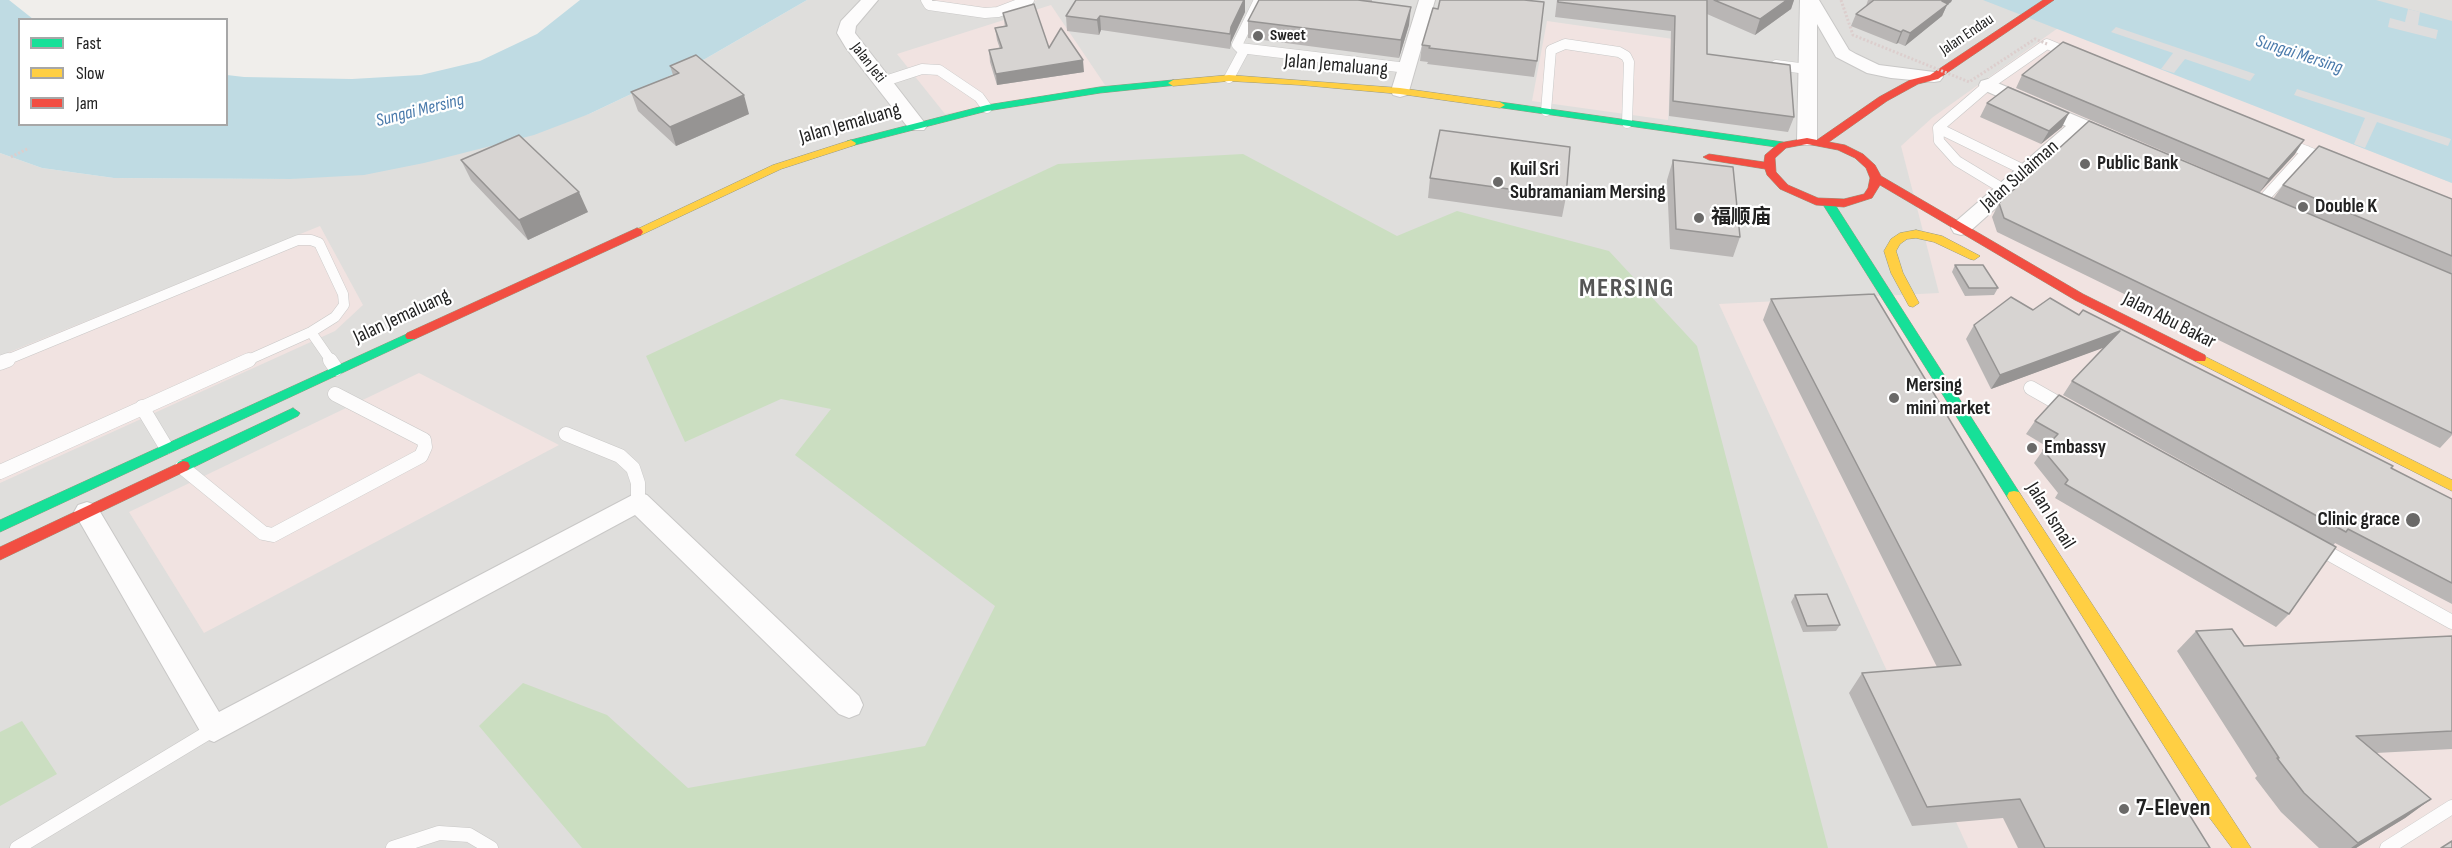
<!DOCTYPE html>
<meta charset="utf-8">
<style>
body{margin:0}
#map{position:relative;width:2452px;height:848px;overflow:hidden;background:#f0eeeb;font-family:"Sofia Sans Condensed",sans-serif}
canvas{display:block}
.legend{position:absolute;left:18px;top:18px;width:210px;height:108px;box-sizing:border-box;background:#fff;border:2px solid #a7a7a7;margin:0;padding:8px 10px;list-style:none;font-size:18px;color:#222}
.legend li{display:flex;align-items:center;gap:12px;height:30px}
.legend b{width:30px;border:2px solid #a7a7a7}
</style>
<div id="map">
<canvas width="2452" height="848"></canvas>
<ul class="legend">
<li><b style="height:8px;background:#16e098"></b>Fast</li>
<li><b style="height:8px;background:#ffcf43"></b>Slow</li>
<li><b style="height:8px;background:#f24e42"></b>Jam</li>
</ul>
</div>
<script>
const g = document.querySelector('canvas').getContext('2d');
g.lineJoin = 'round';
function paint(path, color) { g.fillStyle = color; g.fill(path, 'evenodd'); }
const toPath = rows => new Path2D(rows.map(r => 'M' + r).join(''));
function strokePath(path, color, width, dash) { g.strokeStyle = color; g.lineWidth = width; g.lineCap = dash ? 'butt' : 'round'; g.setLineDash(dash || []); g.stroke(path); }
function drawText(font, color, halo, rows, align = 'center') {
  g.font = font + ' "Sofia Sans Condensed","Noto Sans SC",sans-serif'; g.lineWidth = 4.5; g.setLineDash([]); g.textBaseline = 'middle'; g.strokeStyle = halo; g.fillStyle = color; for (const [text, x, y, turn = 0] of rows) {
    g.save(); g.translate(x, y); g.rotate((+turn || 0) * Math.PI / 180); g.textAlign = isNaN(turn) ? turn : align; if (halo) g.strokeText(text, 0, 0); g.fillText(text, 0, 0); g.restore();
  }
}
const residential = toPath([
 [807,0,2452,0,2452,848,0,848,0,153,42,168,114,178,291,179,589,114,705,59]
]);
const commercial = toPath([
 [921,0,1037,0,998,15,926,8],
 [1051,5,1105,85,945,114,897,54],
 [1547,21,1673,39,1668,120,1532,101],
 [2058,28,2452,183,2452,848,1968,848,1719,304,1939,293,1901,146,1933,117],
 [320,226,363,305,335,331,0,483,0,356],
 [419,373,559,445,204,633,129,512]
]);
const forest = toPath([
 [1243,154,1397,236,1457,211,1609,251,1697,346,1828,848,582,848,479,726,523,683,607,715,688,788,925,746,995,606,795,455,831,409,781,399,685,442,646,356,1058,164],
 [22,721,57,774,0,806,0,732]
]);
const water = toPath([
 [0,0,9,0,33,19,20,20,20,124,226,124,227,75,244,77,352,79,421,75,480,61,537,34,580,0,807,0,705,59,589,114,534,135,424,163,364,175,291,179,114,178,42,168,0,153],
 [1983,0,2376,0,2452,21,2452,183]
]);
const pier = toPath([
 [2408,9,2420,12,2418,25,2438,30,2436,39,2388,27,2390,18,2405,22],
 [2116,27,2255,74,2250,81,2185,59,2174,73,2161,69,2173,53,2111,32],
 [2297,89,2451,139,2448,146,2377,122,2365,148,2354,144,2365,118,2294,95]
]);
const path = toPath([
 [11,157,29,148]
]);
const laneFar1 = toPath([
 [926,0,929,5,985,13,998,12,1029,0],
 [1259,0,1237,45,1240,48,1407,68],
 [1776,65,1807,69],
 [1229,78,1244,50],
 [882,82,922,69,939,70,979,97,987,108],
 [1546,111,1551,50,1565,44,1619,52,1626,56,1629,62,1627,123],
 [1938,128,1939,141,1957,161,2005,190],
 [2284,142,2326,159],
 [2026,171,1938,128,1988,85,2047,44,2071,54],
 [2259,204,2307,151],
 [311,332,331,361],
 [4,361,298,240,311,240,319,243,343,294,344,305,335,317,311,332,246,361]
]);
const lane = toPath([
 [330,360,336,369],
 [0,363,8,360],
 [2031,388,2068,409],
 [142,407,166,447],
 [566,434,620,456,633,468,638,483,638,502],
 [182,467,263,533,273,535,421,456,425,447,424,440,335,394],
 [0,472,249,360],
 [2317,547,2452,622],
 [17,848,214,729],
 [393,848,439,833,469,835,491,848],
 [2387,848,2452,807]
]);
const street = toPath([
 [861,0,878,0,856,26,855,33,924,122,927,126,924,130,910,130,846,48,837,33,841,21,861,0],
 [1419,0,1435,0,1409,91,1407,95,1400,97,1393,95,1391,91,1419,0],
 [1800,0,1819,0,1849,50,1856,54,1879,65,1934,72,1940,73,1943,77,1940,81,1934,82,1891,78,1867,73,1836,57,1817,24,1817,141,1814,145,1800,145,1797,141,1800,0],
 [1988,79,2086,120,2119,135,2122,139,2119,143,2112,145,2081,132,1968,233,1961,235,1954,233,1951,228,1954,223,2066,126,1981,89,1979,85,1981,81,1988,79],
 [638,492,647,495,859,696,863,705,859,714,849,718,839,714,635,515,214,742,204,738,74,512,78,505,87,502,96,505,219,712,638,492]
]);
const fast = toPath([
 [1173,80,1177,81,1177,85,1100,93,987,111,851,146,846,143,847,141,987,105,1100,87,1173,80],
 [1500,102,1783,142,1788,145,1783,148,1496,107,1496,103,1500,102],
 [1828,199,1834,203,2019,492,2021,496,2019,500,2009,500,1822,203,1828,199],
 [411,332,417,336,415,339,0,532,0,520,411,332],
 [293,408,300,413,298,416,188,470,183,471,178,470,176,466,178,462,293,408]
]);
const slow = toPath([
 [1229,75,1400,88,1500,102,1505,105,1500,108,1400,94,1300,85,1229,81,1173,86,1168,83,1173,80,1229,75],
 [851,140,856,143,855,145,781,169,641,235,633,235,631,232,773,165,851,140],
 [1916,230,1942,236,1980,256,1974,260,1970,259,1934,242,1916,238,1907,239,1900,244,1896,251,1903,273,1919,303,1913,307,1909,306,1891,273,1884,251,1891,239,1900,233,1916,230],
 [2200,354,2452,480,2452,491,2195,361,2194,358,2195,355,2200,354],
 [2014,491,2019,492,2251,848,2232,848,2209,817,2009,500,2007,496,2009,492,2014,491]
]);
const jam = toPath([
 [2043,0,2054,0,1938,79,1918,84,1887,101,1829,142,1845,145,1863,154,1875,165,1881,176,2083,294,2205,355,2206,358,2205,361,2195,361,2075,300,1880,185,1872,198,1844,207,1816,205,1780,189,1767,175,1765,169,1709,160,1703,157,1709,154,1764,162,1765,155,1779,143,1807,138,1817,140,1879,97,1910,80,1930,75,2043,0],
 [1807,144,1838,150,1855,158,1866,168,1870,178,1868,188,1864,194,1844,199,1818,198,1788,185,1776,172,1775,158,1786,148,1807,144],
 [637,228,641,229,643,232,641,235,415,339,407,339,405,336,407,333,637,228],
 [183,461,188,462,190,466,188,470,0,560,0,547,183,461]
]);
const pathBridge = toPath([
 [1841,0,1853,35,1969,82,2035,39,2047,44]
]);
const wall = toPath([
 [1076,0,1245,0,1245,12,1231,42,1230,49,1101,30,1099,35,1067,31,1066,16],
 [1259,0,1372,0,1372,2,1409,25,1399,58,1248,38,1248,21],
 [1557,0,1794,0,1791,9,1755,35,1707,14,1707,54,1794,117,1788,132,1669,116,1671,31,1555,17],
 [1868,0,1952,0,1951,2,1947,5,1942,16,1905,46,1898,43,1896,44,1851,26,1856,14,1866,6],
 [1438,9,1537,61,1534,77,1427,64,1428,62,1420,61,1422,45],
 [1003,13,1049,48,1084,72,997,85,990,62,989,50,1000,49,997,40,995,28,1005,27],
 [670,66,749,114,676,146,638,111,631,92,673,75],
 [2022,75,2295,154,2259,193,2273,199,2283,185,2452,199,2452,435,2440,448,1997,232,1992,217,1999,203,2256,191,2016,88],
 [1987,103,2062,127,2041,144,1980,117],
 [461,160,588,212,528,240,471,180],
 [1673,160,1740,237,1733,257,1670,249,1667,180],
 [1430,178,1566,197,1562,217,1428,198],
 [1955,265,1998,288,1994,295,1965,296,1952,272],
 [1771,299,2117,698,2210,848,2018,848,2003,818,1912,826,1849,693,1862,673,1937,667,1763,320],
 [2033,310,2079,315,2452,499,2452,604,2335,543,2289,614,2276,627,2055,498,2058,493,2034,463,2046,446,2026,434,2035,421,2272,511,2063,395,2072,381,2104,347,1991,389,1966,339,1974,325],
 [1795,595,1840,625,1836,631,1803,632,1791,602],
 [2196,631,2244,646,2452,636,2452,749,2376,753,2431,799,2405,818,2356,848,2319,848,2281,812,2255,778,2257,776,2177,651]
]);
const shadedWall = toPath([
 [1244,0,1245,0,1245,12,1231,42,1230,49,1231,27],
 [1787,0,1794,0,1791,9,1755,35,1760,19],
 [1943,0,1952,0,1951,2,1947,5,1942,16,1905,46,1910,33],
 [1411,7,1409,25,1399,58,1401,40],
 [1100,16,1101,30,1099,35,1097,20],
 [1903,30,1898,43,1896,44,1901,32],
 [1083,60,1084,72,997,85,996,74],
 [744,95,749,114,676,146,670,127],
 [2069,113,2062,127,2041,144,2049,131],
 [2304,140,2295,154,2259,193,2269,179],
 [579,192,588,212,528,240,519,220],
 [2120,331,2111,345,1991,389,2000,375],
 [2431,799,2405,818,2356,848,2351,848,2358,843]
]);
const building = toPath([
 [1076,0,1244,0,1231,27,1230,34,1100,16,1097,20,1066,16,1076,0],
 [1259,0,1358,0,1411,7,1401,40,1248,21,1259,0],
 [1440,0,1524,0,1544,2,1537,61,1429,48,1430,46,1422,45,1433,8,1438,9,1440,0],
 [1558,0,1707,0,1707,54,1790,65,1794,117,1673,101,1675,16,1558,2,1558,0],
 [1714,0,1787,0,1760,19,1714,0],
 [1874,0,1943,0,1942,1,1948,4,1910,33,1903,30,1901,32,1856,14,1874,0],
 [1034,4,1049,48,1061,28,1083,60,996,74,989,50,1002,48,995,28,1007,26,1003,13,1034,4],
 [2063,42,2304,140,2269,179,2022,75,2063,42],
 [696,55,744,95,670,127,631,92,679,73,670,66,696,55],
 [2008,87,2069,113,2049,131,1987,103,2008,87],
 [2089,121,2452,274,2452,433,2004,218,1999,203,2089,121],
 [1440,130,1570,147,1566,197,1430,178,1440,130],
 [519,135,579,192,519,220,461,160,519,135],
 [2319,146,2452,199,2452,256,2283,185,2319,146],
 [1673,160,1733,167,1740,237,1676,229,1673,160],
 [1955,265,1983,265,1998,288,1969,288,1955,265],
 [1874,294,2117,698,2210,848,2045,848,2020,799,1927,807,1862,673,1961,665,1771,299,1874,294],
 [2011,297,2033,310,2050,298,2079,315,2083,310,2393,466,2391,468,2452,499,2452,583,2348,529,2346,532,2072,381,2120,331,2000,375,1974,325,2011,297],
 [2059,395,2336,547,2289,614,2065,484,2068,480,2043,450,2058,434,2035,421,2059,395],
 [1827,594,1840,625,1807,626,1795,595,1827,594],
 [2232,629,2244,646,2452,636,2452,731,2356,736,2431,799,2358,843,2304,793,2277,758,2279,758,2196,631,2232,629],
 [2452,841,2452,848,2441,848,2452,841]
]);
const markers = [
 [1258,36,6,"#6a6968"],
 [2085,164,6,"#6a6968"],
 [1498,182,6,"#6a6968"],
 [2303,207,6,"#6a6968"],
 [1699,218,6,"#6a6968"],
 [1894,398,6,"#6a6968"],
 [2032,448,6,"#6a6968"],
 [2413,520,8,"#6a6968"],
 [2124,809,6,"#6a6968"]
];
const farStreetnames = [
 ["Jalan Endau",1967,35,-34],
 ["Jalan Jeti",868,63,52]
];
const farPoinames = [
 ["Sweet",1270,36]
];
const farWaternames = [
 ["Sungai Mersing",2299,55,18],
 ["Sungai Mersing",420,111,-14]
];
const streetNames = [
 ["Jalan Jemaluang",1336,66,5],
 ["Jalan Jemaluang",850,124,-16],
 ["Jalan Sulaiman",2020,176,-41],
 ["Jalan Jemaluang",402,317,-25],
 ["Jalan Abu Bakar",2169,321,27],
 ["Jalan Ismail",2050,516,58]
];
const poiNames = [
 ["Public Bank",2097,164],
 ["Kuil Sri",1510,170],
 ["Subramaniam Mersing",1510,193],
 ["Double K",2315,207],
 ["福顺庙",1711,218],
 ["Mersing",1906,386],
 ["mini market",1906,409],
 ["Embassy",2044,448],
 ["Clinic grace",2400,520,"right"]
];
const nearPoinames = [
 ["7-Eleven",2136,809]
];
const districtNames = [
 ["MERSING",1627,289]
];
paint(residential, '#dfdedc');
paint(commercial, '#f1e3e1');
paint(forest, '#cbdec1');
paint(water, '#bfdbe3');
paint(pier, '#dedddd');
strokePath(laneFar1, '#c9c8c7', 11);
strokePath(lane, '#c9c8c7', 15);
strokePath(street, '#c9c8c7', 2);
strokePath(fast, '#999a82', 1);
strokePath(slow, '#999a82', 1);
strokePath(jam, '#999a82', 1);
strokePath(path, '#dccecd', 3, [2, 2]);
strokePath(laneFar1, '#fdfcfc', 10);
strokePath(lane, '#fdfcfc', 14);
paint(street, '#fdfcfc');
paint(fast, '#16e098');
paint(slow, '#ffcf43');
paint(jam, '#f24e42');
strokePath(pathBridge, '#dccecd', 3, [2, 2]);
paint(wall, '#b9b6b5');
paint(shadedWall, '#969493');
paint(building, '#d7d4d2');
strokePath(building, '#969493', 1.5);
for (const [x, y, r, color] of markers) { const dot = new Path2D(); dot.arc(x, y, r, 0, 2 * Math.PI); g.fillStyle = color; g.fill(dot); strokePath(dot, '#fff', 2); }
drawText('16px', '#222', '#fff', farStreetnames);
drawText('bold 16px', '#222', '#fff', farPoinames, 'left');
drawText('italic 18px', '#4a7aab', '#fff', farWaternames);
drawText('20px', '#222', '#fff', streetNames);
drawText('bold 20px', '#222', '#fff', poiNames, 'left');
drawText('bold 24px', '#222', '#fff', nearPoinames, 'left');
g.letterSpacing = '1.5px';
drawText('bold 26px', '#555', '#fff', districtNames);
g.letterSpacing = '0px';
</script>
